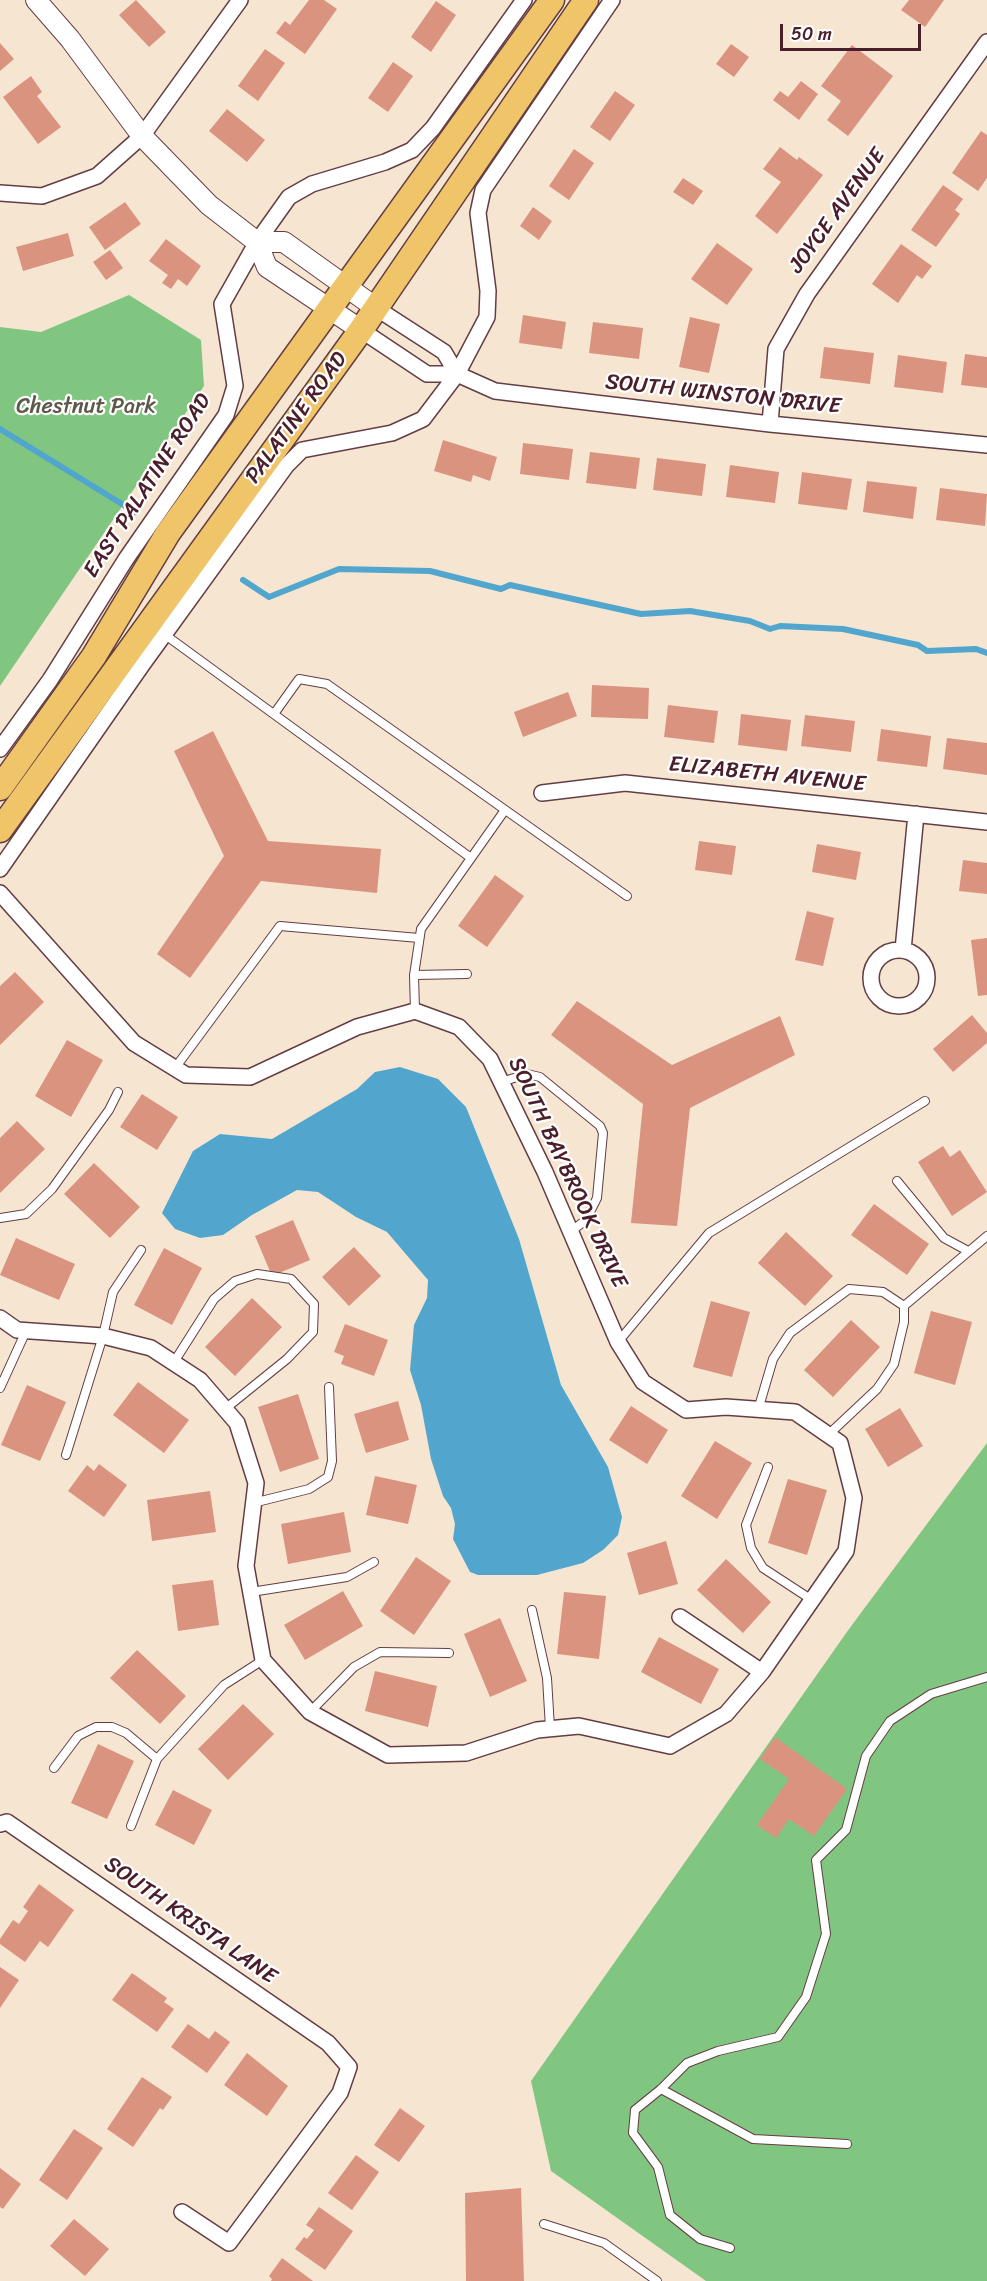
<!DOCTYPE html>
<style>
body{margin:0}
#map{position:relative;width:987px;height:2281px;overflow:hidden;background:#f6e6d1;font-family:Sriracha,sans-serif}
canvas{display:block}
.scale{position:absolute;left:780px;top:24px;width:141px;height:27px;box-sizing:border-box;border:3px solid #4a1f2b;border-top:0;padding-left:8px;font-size:18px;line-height:21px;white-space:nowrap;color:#4a1f2b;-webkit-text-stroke:4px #fff;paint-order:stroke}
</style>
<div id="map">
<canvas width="987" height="2281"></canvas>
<div class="scale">50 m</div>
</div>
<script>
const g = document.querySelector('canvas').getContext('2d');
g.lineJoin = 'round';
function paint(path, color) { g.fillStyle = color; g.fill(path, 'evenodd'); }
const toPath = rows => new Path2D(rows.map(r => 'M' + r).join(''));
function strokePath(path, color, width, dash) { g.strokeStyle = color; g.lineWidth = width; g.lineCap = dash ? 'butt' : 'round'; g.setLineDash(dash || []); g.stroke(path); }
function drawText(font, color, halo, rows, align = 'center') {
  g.font = font + ' Sriracha,sans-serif'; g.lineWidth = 4.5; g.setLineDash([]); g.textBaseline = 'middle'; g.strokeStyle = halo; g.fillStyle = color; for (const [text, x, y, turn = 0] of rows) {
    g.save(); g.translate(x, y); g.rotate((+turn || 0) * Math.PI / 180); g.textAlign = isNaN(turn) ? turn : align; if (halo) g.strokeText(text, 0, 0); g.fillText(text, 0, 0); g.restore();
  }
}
const green = toPath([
 [129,295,201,340,204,386,0,686,0,327,41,332],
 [987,1443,987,2281,706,2281,551,2171,531,2081,849,1629]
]);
const water = toPath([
 [400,1067,438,1079,466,1107,519,1239,561,1385,608,1467,622,1517,618,1535,603,1550,583,1563,537,1575,478,1575,470,1572,453,1539,455,1524,451,1508,443,1496,431,1459,421,1405,410,1370,414,1325,427,1298,428,1280,387,1232,356,1217,318,1192,297,1190,252,1215,223,1235,200,1238,175,1229,162,1213,193,1151,220,1134,272,1139,357,1089,375,1072]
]);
const stream = toPath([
 [0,429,135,512],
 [243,580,269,597,339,569,430,571,501,589,510,585,641,614,690,611,750,621,770,629,780,626,843,629,918,645,927,651,976,649,987,653]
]);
const building = toPath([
 [136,0,166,32,149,47,119,15],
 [309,0,324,0,337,9,305,54,276,33,285,21,290,25],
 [909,0,944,0,925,27,901,10],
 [436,1,456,15,431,52,411,37],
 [0,43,14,59,0,71],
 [731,44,749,57,734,77,716,64],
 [852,45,893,76,848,136,827,120,841,101,821,86],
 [265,49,285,63,258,101,238,86],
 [393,62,413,76,388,112,368,98],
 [31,76,42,92,37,96,61,127,38,144,3,97],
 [801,81,818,94,799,120,773,100,780,91,788,97],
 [615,91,635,105,610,141,590,127],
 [227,109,265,140,247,162,209,131],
 [981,131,987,135,987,178,978,191,952,173],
 [780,147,797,160,799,157,823,175,777,234,755,216,781,182,763,169],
 [574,149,594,163,569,200,549,186],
 [683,178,703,191,693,205,673,192],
 [943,185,963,199,955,210,960,214,936,247,911,230],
 [125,202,141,224,105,250,89,227],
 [533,207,552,221,539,240,520,226],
 [68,233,74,256,23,271,16,247],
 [166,239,201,266,187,286,178,279,171,289,162,283,168,275,149,261],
 [717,243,753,269,727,305,691,279],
 [901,244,932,266,922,279,917,275,898,303,872,284],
 [110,250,123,268,106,280,93,262],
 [523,315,566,322,562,349,519,343],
 [690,317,720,324,709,373,679,367],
 [593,322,643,328,639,359,589,353],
 [824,347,874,353,870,384,820,378],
 [965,354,987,357,987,388,961,385],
 [898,355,947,362,943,393,894,387],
 [443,440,497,457,490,481,473,475,471,482,434,471],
 [523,443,573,449,569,480,520,474],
 [590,452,640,458,636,489,586,483],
 [657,458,706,464,702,496,653,490],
 [730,465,779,472,775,503,726,497],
 [802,472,852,479,847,510,798,504],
 [867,481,917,487,913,519,863,512],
 [940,488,987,494,985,526,936,520],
 [592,685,649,688,648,719,591,717],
 [568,692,577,716,523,737,514,712],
 [668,705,718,711,714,743,664,737],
 [741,714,791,720,787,751,738,745],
 [805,715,855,721,851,752,801,746],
 [881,729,931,736,927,767,877,761],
 [213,731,268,841,381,849,377,893,261,881,190,978,157,954,224,856,174,751],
 [947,738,987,743,987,775,943,769],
 [699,841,736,846,732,875,695,870],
 [817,844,861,852,856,880,812,872],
 [963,860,987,863,987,894,959,891],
 [495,875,524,896,487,947,458,926],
 [807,911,834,918,823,966,795,960],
 [987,938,987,995,978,996,971,940],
 [15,972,44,1002,0,1045,0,986],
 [577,1001,672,1065,780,1016,795,1055,690,1108,677,1226,631,1223,643,1104,551,1035],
 [972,1015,987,1033,987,1043,953,1072,933,1049],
 [67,1040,103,1060,71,1117,35,1096],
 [142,1094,178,1117,157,1150,120,1127],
 [17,1121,45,1149,0,1193,0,1138],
 [943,1146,950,1157,960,1150,987,1192,952,1216,918,1162],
 [94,1163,140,1207,110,1238,64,1194],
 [874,1204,929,1244,907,1275,851,1235],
 [293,1220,310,1260,272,1276,255,1236],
 [786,1232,833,1276,805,1306,758,1263],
 [16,1238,75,1264,59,1300,0,1275],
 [354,1247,381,1276,349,1306,322,1277],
 [164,1248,202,1268,172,1325,134,1305],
 [252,1298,282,1327,235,1376,205,1347],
 [711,1301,750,1312,732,1377,693,1367],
 [931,1311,972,1322,955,1385,914,1373],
 [851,1320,880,1347,833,1397,804,1370],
 [345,1324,388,1340,374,1376,341,1364,344,1356,334,1352],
 [138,1382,189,1420,164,1453,113,1415],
 [27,1385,66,1402,40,1461,1,1445],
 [298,1394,319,1459,280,1472,258,1407],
 [398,1401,409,1440,366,1453,354,1414],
 [631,1406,668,1430,647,1464,609,1440],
 [900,1408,923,1446,888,1467,865,1429],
 [715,1441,752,1463,717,1519,681,1496],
 [99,1464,127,1485,104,1517,68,1491,87,1465,94,1471],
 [375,1476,417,1485,408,1524,366,1515],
 [788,1479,827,1490,807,1555,768,1543],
 [210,1491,216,1532,152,1541,147,1500],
 [344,1512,351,1552,288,1564,281,1524],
 [666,1541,678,1584,639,1595,627,1553],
 [416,1557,451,1581,414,1635,380,1611],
 [726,1559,771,1602,743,1633,697,1590],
 [213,1580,219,1625,178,1631,172,1585],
 [343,1591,363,1626,305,1660,284,1625],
 [564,1592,606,1596,599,1659,557,1654],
 [500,1618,527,1681,490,1697,464,1634],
 [659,1637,719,1669,701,1704,641,1672],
 [137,1650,186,1696,160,1724,110,1678],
 [375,1671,437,1686,428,1727,365,1711],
 [243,1704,274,1734,228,1780,198,1749],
 [775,1737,847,1789,814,1836,789,1819,776,1838,757,1825,789,1779,760,1759],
 [98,1744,134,1761,107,1819,71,1803],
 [173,1790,212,1810,194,1845,155,1825],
 [39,1884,74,1910,48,1947,40,1941,25,1962,0,1944,0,1939,13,1920,19,1924,28,1911,23,1907],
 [0,1967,19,1980,0,2008],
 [132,1973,167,1998,164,2002,174,2009,157,2032,112,2000],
 [188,2024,209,2039,215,2031,230,2042,207,2073,171,2047],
 [247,2053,288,2086,267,2116,224,2085],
 [142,2077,172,2097,163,2110,160,2108,133,2147,107,2129],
 [400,2108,425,2126,399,2162,374,2145],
 [74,2129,103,2148,67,2200,39,2180],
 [356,2155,379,2172,352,2210,328,2193],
 [0,2168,21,2184,3,2209,0,2207],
 [521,2188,524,2281,466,2281,465,2193],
 [319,2207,353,2231,325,2270,295,2249,304,2237,307,2239,314,2230,306,2225],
 [74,2219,109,2249,85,2276,50,2246],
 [282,2258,313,2281,271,2281,272,2279,269,2276]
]);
const service = toPath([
 [164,634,471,858],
 [274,714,299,679,327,684,627,896],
 [414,975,467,974],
 [415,1011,414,975,421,929,505,810],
 [175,1068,280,926,419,938],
 [501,1082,527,1074,540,1077,600,1126,603,1133,597,1198,586,1220,570,1232],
 [897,1181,944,1238,968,1251],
 [0,1218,26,1214,52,1189,109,1110,118,1092],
 [904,1306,987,1236],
 [618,1342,709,1233,925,1101],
 [174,1362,214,1299,235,1281,257,1274,291,1279,314,1304,313,1332,287,1359,225,1409],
 [0,1388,26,1331],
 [758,1410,773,1359,790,1333,849,1289,883,1292,904,1306,904,1322,894,1364,877,1389,828,1435],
 [66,1455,103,1336,113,1292,141,1250],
 [768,1467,746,1525,751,1548,763,1568,812,1600],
 [253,1503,309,1489,328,1477,332,1461,329,1387],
 [251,1592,347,1577,374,1562],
 [532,1610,547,1678,550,1728],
 [310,1712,354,1667,380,1652,449,1653],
 [54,1768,78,1736,96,1727,112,1727,126,1733,157,1759],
 [131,1826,157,1759,224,1685,263,1660],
 [661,2089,753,2139,847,2144],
 [544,2224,604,2243,657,2281],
 [730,2248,700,2239,670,2215,658,2167,633,2133,635,2110,661,2089,687,2063,718,2051,778,2037,806,1997,826,1934,816,1860,846,1830,866,1756,890,1721,931,1694,987,1677]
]);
const minor = toPath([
 [0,193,42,196,97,176,142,136,240,0],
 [376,308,444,352,457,374],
 [361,330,427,374,457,374,495,391,770,424,987,445],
 [770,424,776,349,807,294,987,42],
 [0,749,50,680,126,559,226,415,235,386,222,304,257,242,289,197,312,184,385,162,412,150,433,128,524,0],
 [542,793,625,783,987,822],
 [0,869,142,665,286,466,302,450,392,433,423,419,457,374,487,317,488,291,478,213,483,190,612,0],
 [0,893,134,1043,186,1075,250,1077,357,1027,415,1011,459,1027,490,1059,545,1172,618,1342,643,1382,686,1410,726,1407,795,1412,840,1443,854,1498,846,1551,762,1672,726,1714,670,1746,579,1726,537,1730,466,1753,388,1755,310,1712,263,1660,246,1566,256,1483,237,1423,200,1380,151,1348,103,1336,17,1330,0,1318],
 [903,950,916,814],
 '871 978a28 28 0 1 1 56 0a28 28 0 1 1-56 0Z',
 [680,1617,762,1672],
 [0,1824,7,1822,328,2043,349,2067,340,2093,229,2243,182,2212]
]);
const tertiary = toPath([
 [36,0,70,39,142,136,209,205,257,242,267,267,361,330],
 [257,242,284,242,376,308]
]);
const primary = toPath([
 [0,788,94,656,168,533,552,0],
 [0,830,361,330,586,0]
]);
const streetNames = [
 ["JOYCE AVENUE",838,211,-54],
 ["SOUTH WINSTON DRIVE",723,395,6],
 ["PALATINE ROAD",297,418,-54],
 ["EAST PALATINE ROAD",148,486,-57],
 ["ELIZABETH AVENUE",767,775,6],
 ["SOUTH BAYBROOK DRIVE",567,1173,65],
 ["SOUTH KRISTA LANE",190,1921,35]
];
const parkNames = [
 ["Chestnut Park",86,407]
];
paint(green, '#81c680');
paint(water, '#52a6ce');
strokePath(stream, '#52a6ce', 6);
paint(building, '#da937f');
strokePath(service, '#643d44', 10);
strokePath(minor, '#643d44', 18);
strokePath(tertiary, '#643d44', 22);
strokePath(primary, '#643d44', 27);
strokePath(service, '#fff', 8);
strokePath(minor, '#fff', 15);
strokePath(tertiary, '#fff', 20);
strokePath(primary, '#f0c469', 24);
drawText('22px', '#4a1f2b', '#fff', streetNames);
drawText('22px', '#5d5949', '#fff', parkNames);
</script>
